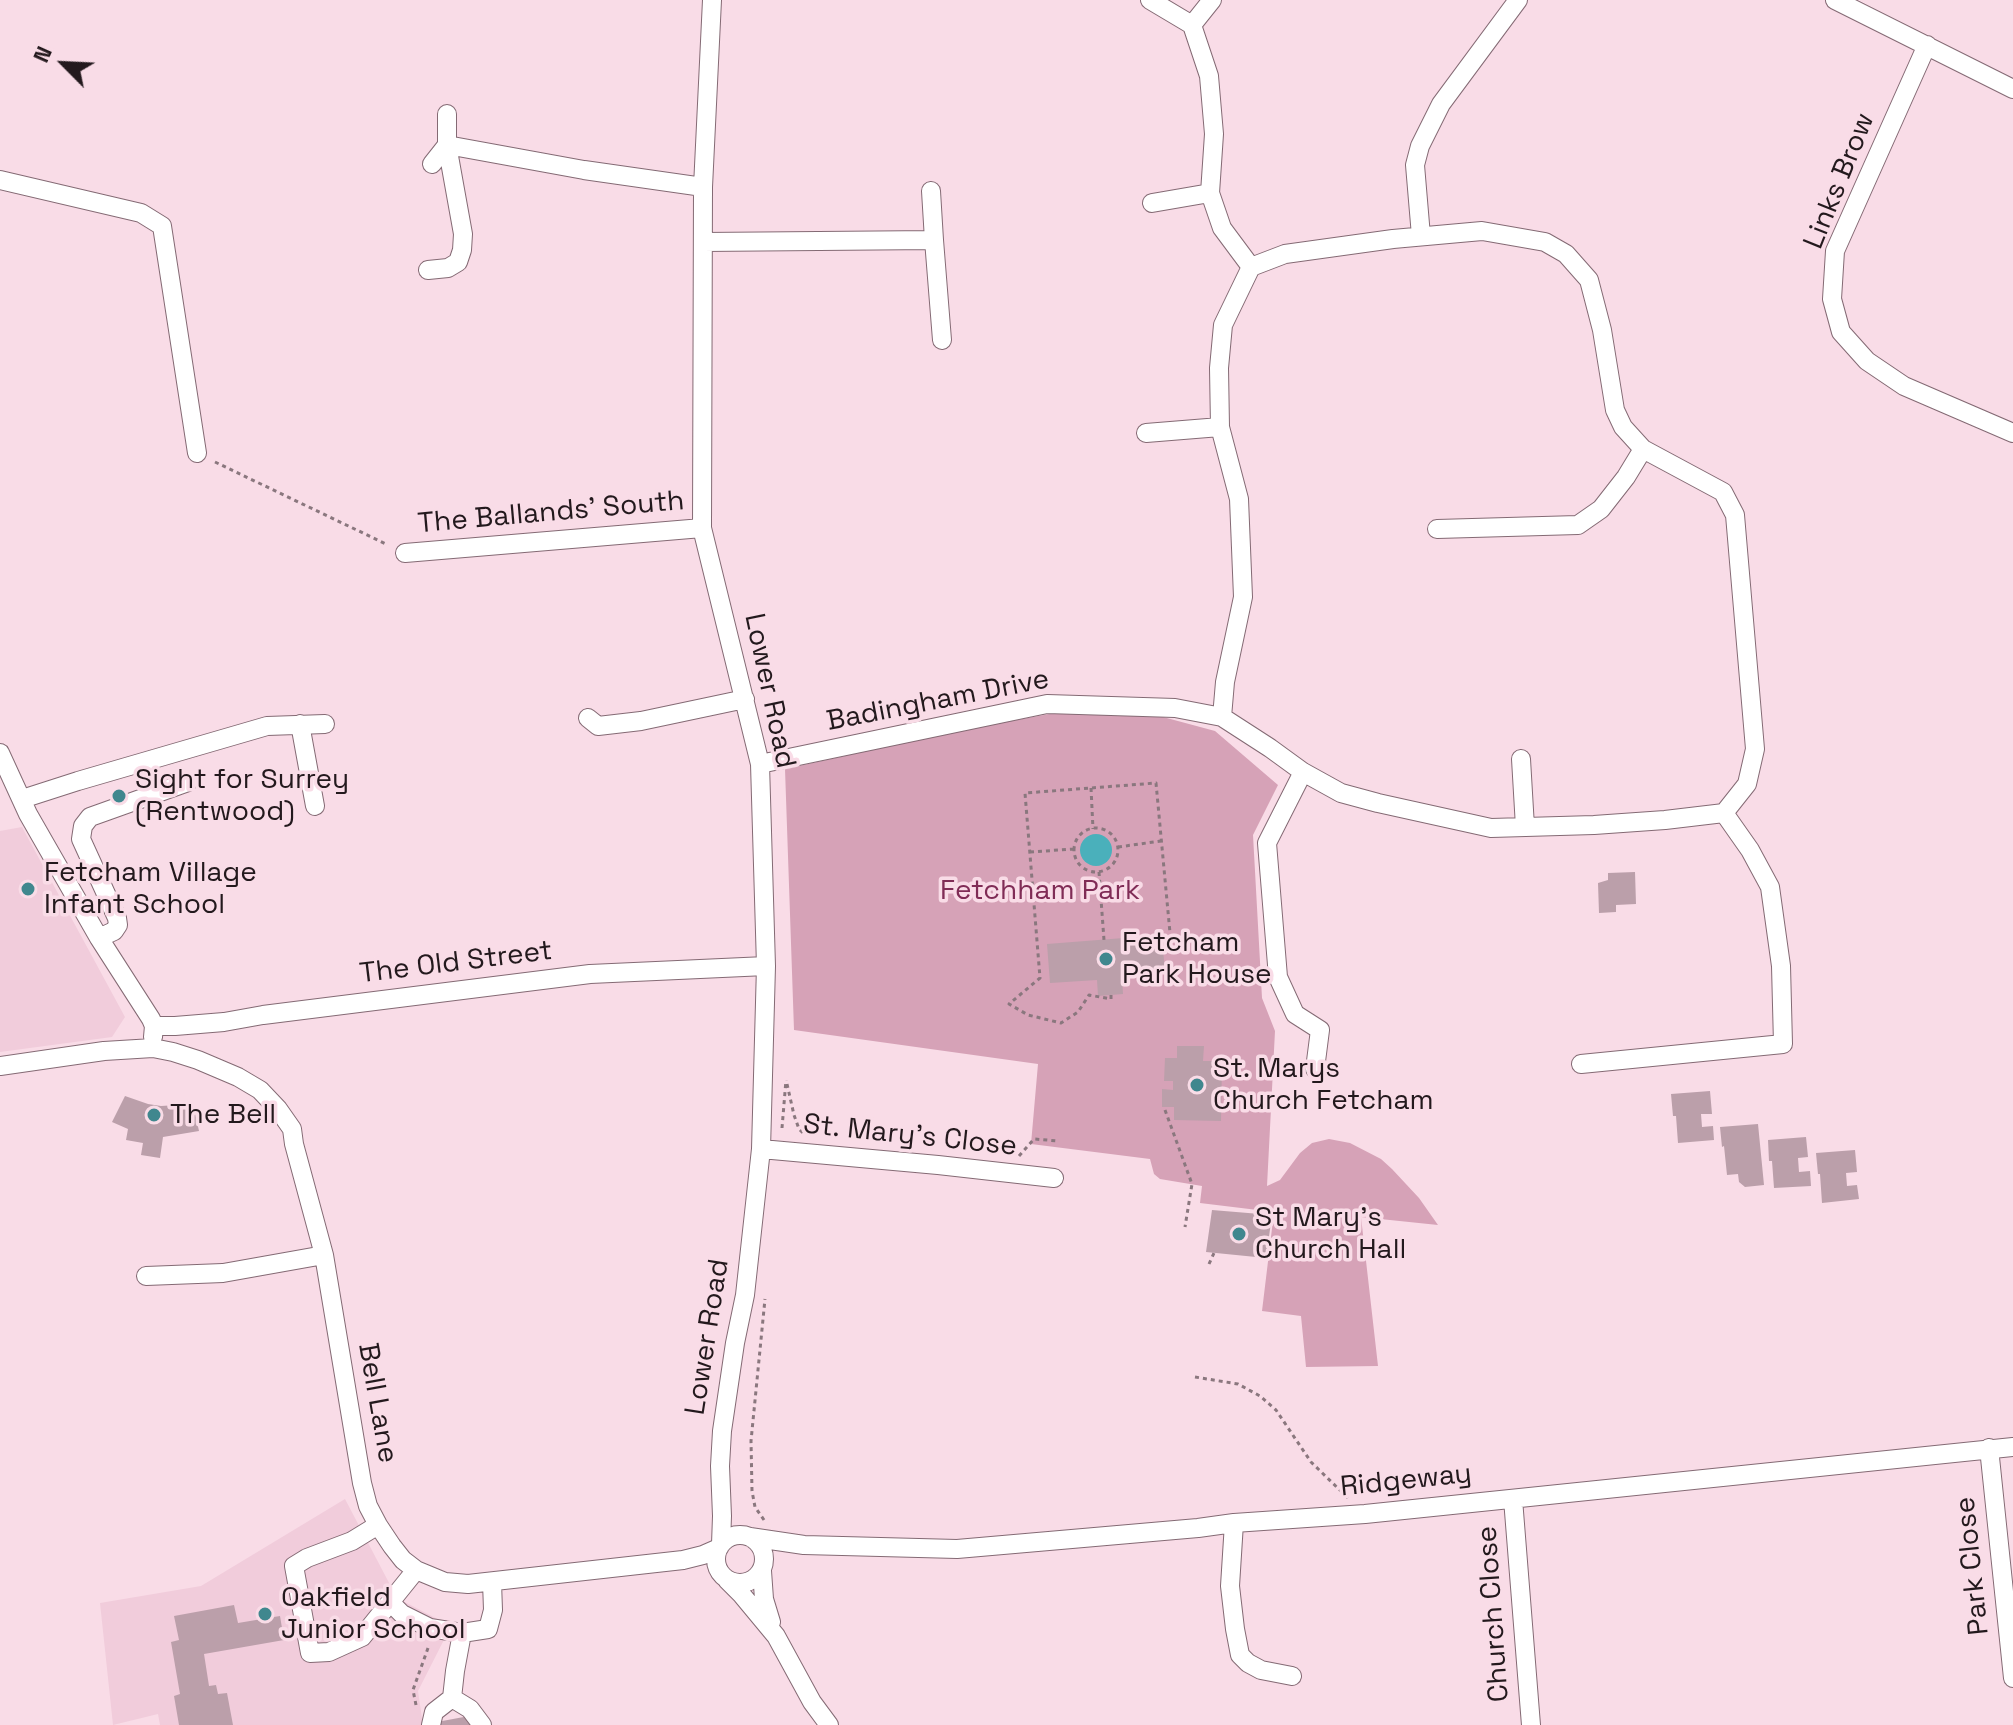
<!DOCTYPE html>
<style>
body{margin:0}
#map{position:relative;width:2013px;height:1725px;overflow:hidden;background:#f9dce7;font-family:"Space Grotesk",sans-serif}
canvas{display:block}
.north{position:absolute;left:24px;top:24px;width:80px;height:80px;-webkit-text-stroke:6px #f9dce7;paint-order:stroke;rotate:294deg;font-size:22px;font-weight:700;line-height:32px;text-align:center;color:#23191d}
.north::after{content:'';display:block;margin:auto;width:28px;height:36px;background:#23191d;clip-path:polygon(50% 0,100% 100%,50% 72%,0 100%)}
</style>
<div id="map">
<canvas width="2013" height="1725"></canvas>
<div class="north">N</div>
</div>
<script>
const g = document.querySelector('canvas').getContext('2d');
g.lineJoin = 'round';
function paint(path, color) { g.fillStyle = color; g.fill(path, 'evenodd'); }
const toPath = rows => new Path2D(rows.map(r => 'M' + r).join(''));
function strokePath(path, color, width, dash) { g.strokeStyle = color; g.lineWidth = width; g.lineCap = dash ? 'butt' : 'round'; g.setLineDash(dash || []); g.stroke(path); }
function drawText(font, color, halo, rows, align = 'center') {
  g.font = font + ' "Space Grotesk",sans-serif'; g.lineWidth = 7; g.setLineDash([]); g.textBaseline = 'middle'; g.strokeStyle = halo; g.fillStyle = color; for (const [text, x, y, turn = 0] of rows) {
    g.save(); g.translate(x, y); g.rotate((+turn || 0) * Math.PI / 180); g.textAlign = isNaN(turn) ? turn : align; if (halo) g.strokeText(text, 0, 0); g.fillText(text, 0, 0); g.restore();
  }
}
const built = toPath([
 [22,827,125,1017,112,1037,0,1052,0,831],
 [345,1499,397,1598,451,1626,418,1691,423,1725,160,1725,158,1714,113,1725,100,1603,201,1586]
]);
const green = toPath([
 [1055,713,1163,717,1215,731,1278,785,1253,835,1262,998,1275,1031,1267,1186,1280,1180,1300,1153,1312,1143,1329,1139,1350,1143,1381,1159,1392,1169,1419,1198,1438,1225,1361,1217,1378,1366,1306,1367,1301,1316,1262,1311,1274,1212,1200,1203,1202,1186,1160,1179,1154,1174,1150,1159,1031,1144,1038,1064,794,1030,785,769,973,728]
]);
const water = toPath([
 '1080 850a16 16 0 1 1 32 0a16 16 0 1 1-32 0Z'
]);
const building = toPath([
 [1635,872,1636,904,1616,905,1616,912,1599,913,1598,883,1608,880,1608,873],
 [1162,935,1165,974,1122,977,1123,994,1098,996,1097,980,1050,983,1047,944],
 [1177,1046,1204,1046,1203,1061,1222,1061,1221,1121,1174,1120,1174,1107,1162,1107,1162,1089,1173,1090,1173,1081,1164,1081,1165,1058,1177,1058],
 [1710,1091,1712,1114,1701,1114,1702,1127,1713,1126,1714,1140,1678,1143,1676,1116,1673,1116,1671,1094],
 [125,1096,148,1104,161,1106,193,1104,199,1131,163,1137,160,1158,141,1155,143,1143,126,1140,128,1129,112,1122],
 [1758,1124,1764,1185,1745,1187,1739,1182,1738,1174,1727,1175,1724,1146,1722,1147,1720,1127],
 [1806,1137,1808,1157,1798,1158,1799,1172,1810,1171,1811,1186,1774,1188,1772,1161,1769,1161,1768,1140],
 [1855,1150,1857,1172,1846,1173,1847,1186,1857,1185,1859,1199,1822,1203,1820,1174,1818,1174,1816,1153],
 [1212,1210,1272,1215,1266,1258,1206,1252],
 [234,1605,238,1623,280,1616,284,1640,204,1654,209,1686,216,1685,218,1694,227,1693,233,1725,179,1725,174,1696,180,1694,171,1642,179,1640,174,1616],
 [469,1716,471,1725,437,1725,437,1722]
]);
const path = toPath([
 [215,462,388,545],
 [1091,788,1093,829],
 '1074 850a22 22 0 1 1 44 0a22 22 0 1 1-44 0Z',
 [1118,847,1161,841],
 [1030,852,1074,849],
 [1099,872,1104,940],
 [1111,995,1111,999,1089,995,1078,1012,1061,1023,1028,1015,1009,1004,1040,978,1025,793,1156,783,1170,933],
 [787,1084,794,1115,799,1129,803,1133],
 [1165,1110,1192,1184,1185,1227],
 [782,1128,786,1080],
 [1019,1156,1034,1139,1059,1141],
 [1209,1264,1214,1253],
 [1195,1377,1238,1384,1260,1396,1276,1410,1311,1462,1348,1498],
 [764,1520,755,1507,752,1491,751,1441,765,1299],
 [416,1705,413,1690,428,1648]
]);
const minor = toPath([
 [712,0,703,187,702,528,760,764,766,966,761,1149,745,1295,735,1343,722,1431,720,1466,722,1516,721,1544],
 [1150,0,1192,25,1209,76,1214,134,1210,193,1222,228,1251,267],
 [1835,0,2013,89],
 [1192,25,1212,0],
 [1927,45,1835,251,1832,299,1841,332,1867,361,1904,386,2013,433],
 [432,164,447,145,584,170,703,187],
 [0,180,141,213,162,226,197,453],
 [931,191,934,240],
 [1152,203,1210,193],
 [1421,236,1415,165,1420,146,1441,104,1518,0],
 [703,242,934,240,942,340],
 [428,270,448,268,458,262,462,250,463,234,447,145,447,114],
 [1146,433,1220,427],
 [1437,529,1578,525,1601,509,1626,477,1643,449],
 [405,553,702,528],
 [588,718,598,726,641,721,745,699],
 [300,724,315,806],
 [0,753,28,814,99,938,151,1019,154,1026,153,1037],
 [1521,759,1525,827],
 [760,764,1047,704,1175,708,1222,717,1270,748,1303,772,1341,793,1378,803,1491,828,1594,825,1665,820,1724,813,1747,784,1755,749,1735,515,1723,492,1643,449,1623,427,1615,410,1602,330,1589,280,1566,254,1545,242,1482,231,1393,239,1285,254,1251,267,1223,325,1219,368,1220,427,1239,499,1243,597,1225,682,1222,717],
 [1303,772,1267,843,1278,977,1295,1014,1320,1030,1315,1069],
 [22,799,78,781,267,726,325,724],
 [99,938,114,931,118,925,117,918,81,839,83,826,90,817,188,782],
 [154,1026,175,1026,224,1022,263,1015,590,974,766,966],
 [1581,1064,1783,1044,1781,966,1770,887,1750,850,1724,813],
 [0,1066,104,1051,153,1048,173,1052,198,1060,238,1077,260,1090,278,1109,292,1129,294,1144,324,1255,362,1483,368,1506,378,1525,392,1546,403,1560,416,1570,445,1582,468,1584,683,1560,703,1555,719,1548],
 [761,1149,938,1165,1054,1178],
 [146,1276,223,1273,324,1255],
 [1989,1448,2013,1678],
 [1513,1499,1531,1725],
 [1234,1523,1230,1586,1235,1629,1240,1655,1248,1663,1261,1670,1292,1676],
 [378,1525,352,1541,307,1558,294,1566,310,1653,329,1652,362,1637,416,1570],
 '716 1559a24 24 0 1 1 48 0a24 24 0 1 1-48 0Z',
 [750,1537,804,1545,957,1549,1198,1528,1234,1523,1365,1514,2013,1447],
 [762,1571,764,1599,771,1622],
 [727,1580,742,1595,776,1636,812,1702,829,1725],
 [391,1603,402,1614,430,1628,462,1633,488,1629,493,1610,492,1582],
 [452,1698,470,1709,482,1725],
 [431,1725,434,1712,452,1698,455,1671,462,1633]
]);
const markers = [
 [119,796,8,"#40878e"],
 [28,889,8,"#40878e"],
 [1106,959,8,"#40878e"],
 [1197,1085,8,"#40878e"],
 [154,1115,8,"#40878e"],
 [1239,1234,8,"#40878e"],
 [265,1614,8,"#40878e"]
];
const streetNames = [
 ["Links Brow",1840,181,-68],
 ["The Ballands' South",551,513,-5],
 ["Lower Road",769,691,78],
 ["Badingham Drive",938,701,-11],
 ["The Old Street",456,963,-7],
 ["St. Mary's Close",910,1136,6],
 ["Lower Road",708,1337,-81],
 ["Bell Lane",377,1403,80],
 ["Ridgeway",1406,1481,-6],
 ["Park Close",1973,1566,-96],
 ["Church Close",1494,1614,-94]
];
const poiNames = [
 ["Sight for Surrey",135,780],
 ["(Rentwood)",135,812],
 ["Fetcham Village",44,873],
 ["Infant School",44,905],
 ["Fetcham",1122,943],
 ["Park House",1122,975],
 ["St. Marys",1213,1069],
 ["Church Fetcham",1213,1101],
 ["The Bell",170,1115],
 ["St Mary's",1255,1218],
 ["Church Hall",1255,1250],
 ["Oakfield",281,1598],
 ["Junior School",281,1630]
];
const parkNames = [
 ["Fetchham Park",1040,891]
];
paint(built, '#f1ccdb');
paint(green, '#d6a2b7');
paint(water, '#4ab0bb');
paint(building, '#bb9faa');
strokePath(minor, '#846a74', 20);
strokePath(path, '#8a777e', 3, [4, 4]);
strokePath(minor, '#fff', 18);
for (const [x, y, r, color] of markers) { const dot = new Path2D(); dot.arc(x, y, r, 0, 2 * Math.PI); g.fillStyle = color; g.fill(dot); strokePath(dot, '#f9dce7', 3); }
drawText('28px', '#23191d', '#f9dce7', streetNames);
drawText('28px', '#23191d', '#f9dce7', poiNames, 'left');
drawText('28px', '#802c56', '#f9dce7', parkNames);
</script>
